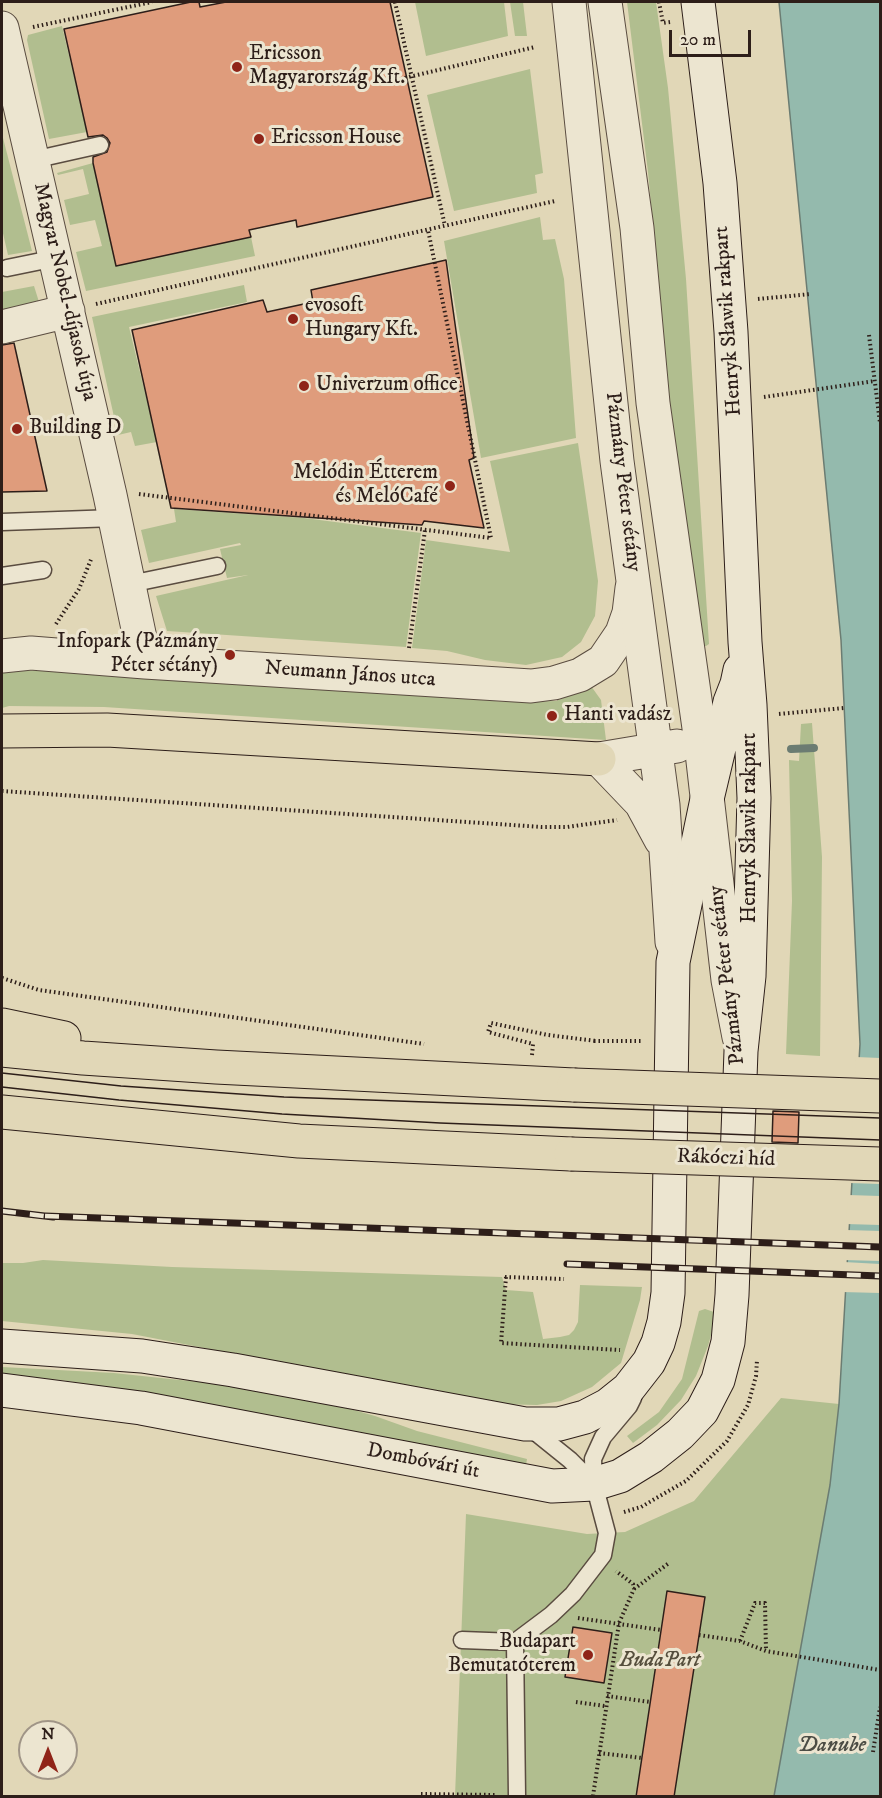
<!DOCTYPE html>
<meta charset="utf-8">
<style>
body{margin:0}
#map{position:relative;width:882px;height:1798px;overflow:hidden;background:#e1d7b7;font-family:"IM FELL DW Pica",serif}
canvas{display:block}
.frame{position:absolute;inset:0;border:3px solid #2d1e19;pointer-events:none}
.north{position:absolute;left:18px;top:1720px;width:60px;height:60px;box-sizing:border-box;background:#ece5d0;border:2px solid #a09587;border-radius:50%;rotate:0deg;font-size:16px;font-weight:700;line-height:24px;text-align:center;color:#2d1e19}
.north::after{content:'';display:block;margin:auto;width:21px;height:27px;background:#8f2418;clip-path:polygon(50% 0,100% 100%,50% 72%,0 100%)}
.scale{position:absolute;left:669px;top:30px;width:82px;height:27px;box-sizing:border-box;border:3px solid #2d1e19;border-top:0;padding-left:8px;font-size:18px;line-height:21px;white-space:nowrap;color:#2d1e19;-webkit-text-stroke:4px #ece5d0;paint-order:stroke}
</style>
<div id="map">
<canvas width="882" height="1798"></canvas>
<div class="frame"></div>
<div class="north">N</div>
<div class="scale">20 m</div>
</div>
<script>
const g = document.querySelector('canvas').getContext('2d');
g.lineJoin = 'round';
function paint(path, color) { g.fillStyle = color; g.fill(path, 'evenodd'); }
const toPath = rows => new Path2D(rows.map(r => 'M' + r).join(''));
function strokePath(path, color, width, dash) { g.strokeStyle = color; g.lineWidth = width; g.lineCap = dash ? 'butt' : 'round'; g.setLineDash(dash || []); g.stroke(path); }
function drawText(font, color, halo, rows, align = 'center') {
  g.font = font + ' "IM FELL DW Pica",serif'; g.lineWidth = 6; g.setLineDash([]); g.textBaseline = 'middle'; g.strokeStyle = halo; g.fillStyle = color; for (const [text, x, y, turn = 0] of rows) {
    g.save(); g.translate(x, y); g.rotate((+turn || 0) * Math.PI / 180); g.textAlign = isNaN(turn) ? turn : align; if (halo) g.strokeText(text, 0, 0); g.fillText(text, 0, 0); g.restore();
  }
}
const green = toPath([
 [415,2,504,2,508,36,426,56],
 [510,2,523,2,527,36,515,36],
 [627,2,656,2,668,88,686,279,709,644,706,646,703,646,672,433,648,172],
 [62,26,87,132,49,139,27,40,28,35],
 [530,69,543,173,535,175,537,193,454,211,427,95],
 [2,134,32,251,8,255,2,229],
 [93,163,116,266,251,237,255,256,86,291,76,252,102,246,95,220,70,225,64,200,89,194,83,169,58,175,57,173],
 [540,217,543,240,555,239,564,279,576,438,481,458,444,241],
 [244,285,247,302,129,327,157,442,135,446,131,432,118,435,92,317],
 [34,286,39,302,2,311,2,292],
 [578,443,598,581,595,616,581,642,562,657,526,665,485,660,447,651,412,648,426,540,510,552,490,461],
 [174,509,304,518,421,533,406,647,167,631,156,596,248,575,227,578,220,549,241,545,240,543,149,563,141,530,176,522],
 [46,670,509,702,556,701,591,686,601,700,606,740,104,707,9,706,2,708,2,672],
 [812,723,822,857,820,1056,786,1054,792,901,789,760,799,761,801,724],
 [43,1260,172,1267,502,1277,506,1290,533,1292,543,1339,560,1337,569,1335,574,1330,578,1322,580,1285,642,1287,640,1300,621,1363,592,1387,561,1401,537,1405,493,1404,132,1334,2,1321,2,1263,23,1263],
 [705,1309,717,1313,708,1346,696,1376,681,1400,657,1425,633,1443,627,1436,659,1412,682,1379,699,1311],
 [2,1367,114,1373,227,1385,322,1401,375,1416,417,1431,527,1459,526,1465,114,1388,61,1380,2,1375],
 [781,1398,839,1404,830,1485,774,1796,455,1796,466,1514,587,1534,625,1532,694,1501]
]);
const water = toPath([
 [779,2,880,2,880,1796,774,1796,830,1485,839,1404,860,1044,841,640,779,2]
]);
const pier = toPath([
 [856,1057,880,1058,880,1184,849,1183],
 [848,1195,880,1196,880,1225,846,1224],
 [846,1230,880,1231,880,1261,844,1260],
 [844,1262,880,1264,880,1293,842,1292]
]);
const stream = toPath([
 [791,749,814,748]
]);
const building = toPath([
 [191,2,199,2,200,7,226,2,390,2,433,197,297,227,296,220,249,230,251,237,116,266,93,163,93,157,107,152,110,143,107,138,103,135,88,137,64,29,191,2],
 [446,260,474,458,469,460,484,528,424,521,422,525,171,508,132,330,263,300,267,312,313,302,311,290,446,260],
 [14,343,47,491,2,492,2,345,14,343],
 [773,1111,799,1112,798,1143,772,1142,773,1111],
 [667,1591,705,1597,674,1797,636,1797,667,1591],
 [573,1627,612,1633,604,1683,565,1677,573,1627]
]);
const path = toPath([
 [395,2,445,226],
 [659,2,663,23,670,22],
 [33,27,152,2],
 [396,80,535,47],
 [758,299,811,294],
 [96,304,555,201],
 [869,335,880,423],
 [764,397,875,381],
 [139,494,491,538,428,230],
 [56,624,79,589,92,557],
 [409,648,425,530],
 [779,714,844,708],
 [2,791,542,827,567,827,617,820],
 [2,978,39,990,424,1044],
 [594,1041,643,1041],
 [532,1055,533,1044,488,1032,491,1023,548,1035,596,1041],
 [505,1277,564,1279],
 [506,1277,501,1343,620,1350],
 [624,1512,641,1507,686,1481,727,1441,748,1405,756,1376,757,1360],
 [634,1589,669,1563],
 [578,1618,661,1630],
 [699,1635,740,1641,766,1651,880,1670],
 [740,1641,755,1603,765,1603,766,1651],
 [607,1696,650,1702],
 [576,1702,605,1706],
 [873,1752,880,1707],
 [599,1753,642,1758],
 [421,1794,495,1795],
 [593,1796,619,1623,634,1589,633,1584,616,1571]
]);
const service = toPath([
 [33,160,100,145],
 [7,268,56,258],
 [2,522,115,518],
 [2,576,43,570],
 [130,584,217,566],
 [529,1427,570,1460,593,1483],
 [462,1640,515,1642,551,1615,573,1594,603,1555,607,1533,594,1484,593,1459,603,1437,629,1406,633,1398],
 [515,1642,517,1796]
]);
const minor = toPath([
 [2,28,110,495,145,662],
 [2,327,68,311],
 [2,656,31,653,145,662,531,686,554,683,580,675,603,661,622,633,629,613,632,588]
]);
const tertiary = toPath([
 [569,2,617,461,663,805,672,942],
 [605,2,637,228,653,403,700,735,728,980,739,1037],
 [599,759,677,746],
 [599,759,641,803,661,840]
]);
const secondary = toPath([
 [2,1346,142,1356,233,1370,525,1424,559,1424,585,1417,608,1405,628,1389,649,1362,658,1343,664,1322,668,1293,673,962,707,799,730,702,737,684,740,670],
 [2,1390,141,1408,552,1486,594,1484,620,1476,651,1457,680,1434,702,1411,718,1380,728,1342,732,1295,741,1051,749,976,754,798,750,705,745,642,731,332,720,183,698,2]
]);
const primary = toPath([
 [2,731,107,730,599,759],
 [2,1025,64,1038],
 [2,1050,83,1058,216,1067,574,1085],
 [2,1112,299,1141,571,1154]
]);
const tram = toPath([
 [2,1073,121,1086,284,1097,880,1118],
 [2,1087,119,1100,282,1114,440,1123,880,1140]
]);
const rail = toPath([
 [2,1211,53,1217],
 [45,1216,880,1247],
 [567,1264,880,1276]
]);
const primaryBridge = toPath([
 [574,1085,880,1096],
 [571,1154,880,1164]
]);
const markers = [
 [237,67,6,"#8f2418"],
 [259,139,6,"#8f2418"],
 [293,319,6,"#8f2418"],
 [304,386,6,"#8f2418"],
 [17,429,6,"#8f2418"],
 [450,486,6,"#8f2418"],
 [230,655,6,"#8f2418"],
 [552,716,6,"#8f2418"],
 [588,1655,6,"#8f2418"]
];
const poiNames = [
 ["Ericsson",249,55],
 ["Magyarország Kft.",249,79],
 ["Ericsson House",271,139],
 ["evosoft",305,307],
 ["Hungary Kft.",305,331],
 ["Univerzum office",316,386],
 ["Building D",29,429],
 ["Melódin Étterem",438,474,"right"],
 ["és MelóCafé",438,498,"right"],
 ["Infopark (Pázmány",218,643,"right"],
 ["Péter sétány)",218,667,"right"],
 ["Hanti vadász",564,716],
 ["Budapart",576,1643,"right"],
 ["Bemutatóterem",576,1667,"right"]
];
const streetNames = [
 ["Magyar Nobel-díjasok útja",64,292,77],
 ["Henryk Sławik rakpart",729,321,-94],
 ["Pázmány Péter sétány",622,482,83],
 ["Neumann János utca",350,675,4],
 ["Henryk Sławik rakpart",751,828,-90],
 ["Pázmány Péter sétány",728,975,-97],
 ["Rákóczi híd",726,1159,2],
 ["Dombóvári út",423,1462,11]
];
const parkNames = [
 ["BudaPart",660,1662]
];
const waterNames = [
 ["Danube",832,1746]
];
paint(green, '#b1be8f');
paint(water, '#94baad');
strokePath(water, '#6b7c72', 1.5);
paint(pier, '#e1d7b7');
strokePath(stream, '#6b7c72', 8);
paint(building, '#df9c7c');
strokePath(building, '#2d1e19', 1.5);
strokePath(service, '#5a4c40', 19);
strokePath(minor, '#5a4c40', 35);
strokePath(tertiary, '#5a4c40', 35);
strokePath(secondary, '#2d1e19', 35);
strokePath(primary, '#2d1e19', 35);
strokePath(path, '#2d1e19', 4, [1.5, 3]);
strokePath(service, '#ece5d0', 16);
strokePath(minor, '#ece5d0', 33);
strokePath(tertiary, '#ece5d0', 33);
strokePath(secondary, '#ece5d0', 33);
strokePath(primary, '#e1d7b7', 33);
strokePath(tram, '#2d1e19', 1.5);
strokePath(rail, '#2d1e19', 7);
strokePath(rail, '#ece5d0', 4.5, [14]);
strokePath(primaryBridge, '#2d1e19', 35, []);
strokePath(primaryBridge, '#e1d7b7', 33);
for (const [x, y, r, color] of markers) { const dot = new Path2D(); dot.arc(x, y, r, 0, 2 * Math.PI); g.fillStyle = color; g.fill(dot); strokePath(dot, '#ece5d0', 2); }
drawText('21px', '#2d1e19', '#ece5d0', poiNames, 'left');
drawText('21px', '#2d1e19', '#ece5d0', streetNames);
drawText('italic 21px', '#554e3c', '#ece5d0', parkNames);
drawText('italic 22px', '#4c4d45', '#ece5d0', waterNames);
</script>
